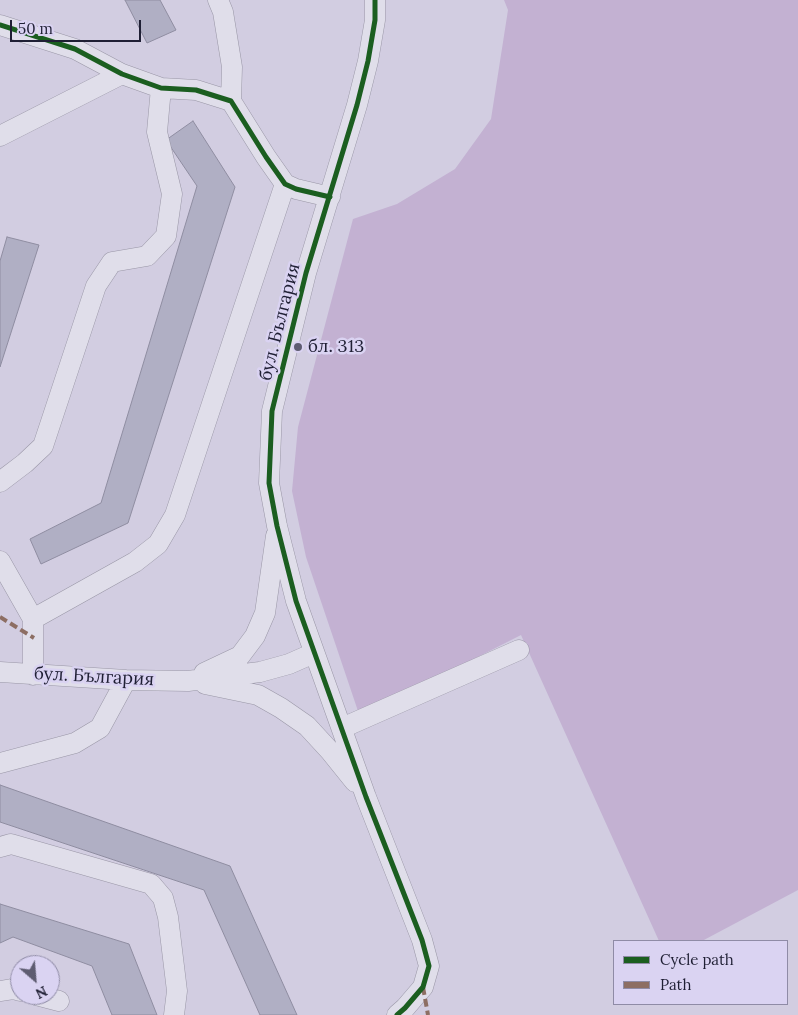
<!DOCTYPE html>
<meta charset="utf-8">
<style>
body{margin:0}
#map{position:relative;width:798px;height:1015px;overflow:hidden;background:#d2cde1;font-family:Lora,serif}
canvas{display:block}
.legend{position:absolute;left:613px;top:940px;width:175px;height:65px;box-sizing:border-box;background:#dad3f2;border:1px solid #8f8ba6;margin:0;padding:6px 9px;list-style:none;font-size:15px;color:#1f1f34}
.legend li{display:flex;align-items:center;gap:10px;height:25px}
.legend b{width:25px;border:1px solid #8f8ba6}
.north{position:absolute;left:10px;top:955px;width:50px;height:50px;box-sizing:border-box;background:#dad3f2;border:1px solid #8f8ba6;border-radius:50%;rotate:153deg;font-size:14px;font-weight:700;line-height:20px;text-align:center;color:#1f1f34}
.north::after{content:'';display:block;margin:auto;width:18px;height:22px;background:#5e5c71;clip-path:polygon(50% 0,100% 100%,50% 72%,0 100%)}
.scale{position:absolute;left:10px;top:20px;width:131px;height:22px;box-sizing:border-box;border:2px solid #1f1f34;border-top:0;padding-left:6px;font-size:15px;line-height:18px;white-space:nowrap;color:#1f1f34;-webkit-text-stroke:4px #dad3f2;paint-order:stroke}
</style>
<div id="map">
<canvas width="798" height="1015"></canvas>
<ul class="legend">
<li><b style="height:6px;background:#1b5e20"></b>Cycle path</li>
<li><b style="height:6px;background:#8d6e63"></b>Path</li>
</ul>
<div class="north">N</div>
<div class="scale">50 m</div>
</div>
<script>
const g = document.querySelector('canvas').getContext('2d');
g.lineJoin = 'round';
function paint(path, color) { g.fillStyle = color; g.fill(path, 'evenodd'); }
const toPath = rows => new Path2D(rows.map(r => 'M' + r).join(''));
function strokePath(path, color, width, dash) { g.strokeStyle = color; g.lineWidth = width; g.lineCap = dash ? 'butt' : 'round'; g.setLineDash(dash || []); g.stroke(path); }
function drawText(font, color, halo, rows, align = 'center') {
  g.font = font + ' Lora,serif'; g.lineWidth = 5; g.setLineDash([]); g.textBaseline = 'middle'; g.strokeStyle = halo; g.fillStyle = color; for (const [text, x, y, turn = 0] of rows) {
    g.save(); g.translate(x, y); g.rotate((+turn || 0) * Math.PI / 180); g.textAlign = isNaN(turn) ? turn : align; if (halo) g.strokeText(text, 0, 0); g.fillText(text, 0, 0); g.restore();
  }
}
const green = toPath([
 [504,0,798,0,798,890,702,941,659,941,521,635,360,717,306,557,292,491,298,427,353,219,397,204,455,169,491,119,508,10]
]);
const building = toPath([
 [125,0,160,0,176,30,147,43,125,0],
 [193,121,235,187,128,523,41,564,30,539,101,503,197,186,166,140,193,121],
 [7,237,39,245,0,367,0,261,7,237],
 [0,785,230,866,297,1015,260,1015,204,890,0,822,0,785],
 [0,904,129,944,157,1015,112,1015,92,966,13,937,0,943,0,904]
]);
const minor = toPath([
 [218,0,223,12,232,67,231,101,266,157,285,184,296,189,330,197],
 [375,0,375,20,368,61,357,105,306,273,272,411,269,483,277,526,296,601,366,797,422,940,429,966,423,987,405,1008,397,1015],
 [0,25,75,49,122,74,161,88,196,90,231,101],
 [0,136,122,74],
 [0,482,25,463,43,446,96,286,112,262,147,256,166,236,172,194,157,132,161,88],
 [0,561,33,619,33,675],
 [33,619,135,562,158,544,175,515,285,184],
 [0,672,126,680,188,681,260,672,289,664,314,653],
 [204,673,240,656,255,636,265,613,276,536],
 [205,684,258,695,281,708,307,726,330,751,355,782],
 [342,728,519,650],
 [0,763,75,743,100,728,126,680],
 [0,847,11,844,151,884,163,898,168,917,177,991,174,1015],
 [0,991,13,989,20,991],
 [36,995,59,1001]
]);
const quiet = toPath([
 [0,617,34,638],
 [423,987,428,1015]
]);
const cycleway = toPath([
 [375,0,375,20,368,61,357,105,306,273,272,411,269,483,277,526,296,601,366,797,422,940,429,966,423,987,405,1008,397,1015],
 [0,25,75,49,122,74,161,88,196,90,231,101,266,157,285,184,296,189,330,197]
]);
const markers = [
 [298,347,5,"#5e5c71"]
];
const streetNames = [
 ["бул. България",280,322,-76],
 ["бул. България",94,677,3]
];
const poiNames = [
 ["бл. 313",308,347]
];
paint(green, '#c3b1d2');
paint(building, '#b0afc4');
strokePath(building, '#8f8da1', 1);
strokePath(minor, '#9996a6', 21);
strokePath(minor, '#e0deea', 20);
strokePath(quiet, '#8d6e63', 4, [8, 4]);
strokePath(cycleway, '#1b5e20', 5);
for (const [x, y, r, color] of markers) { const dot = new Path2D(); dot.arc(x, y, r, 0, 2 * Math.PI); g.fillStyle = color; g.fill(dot); strokePath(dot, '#dad3f2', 2); }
drawText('18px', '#1f1f34', '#dad3f2', streetNames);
drawText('18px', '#1f1f34', '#dad3f2', poiNames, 'left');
</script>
